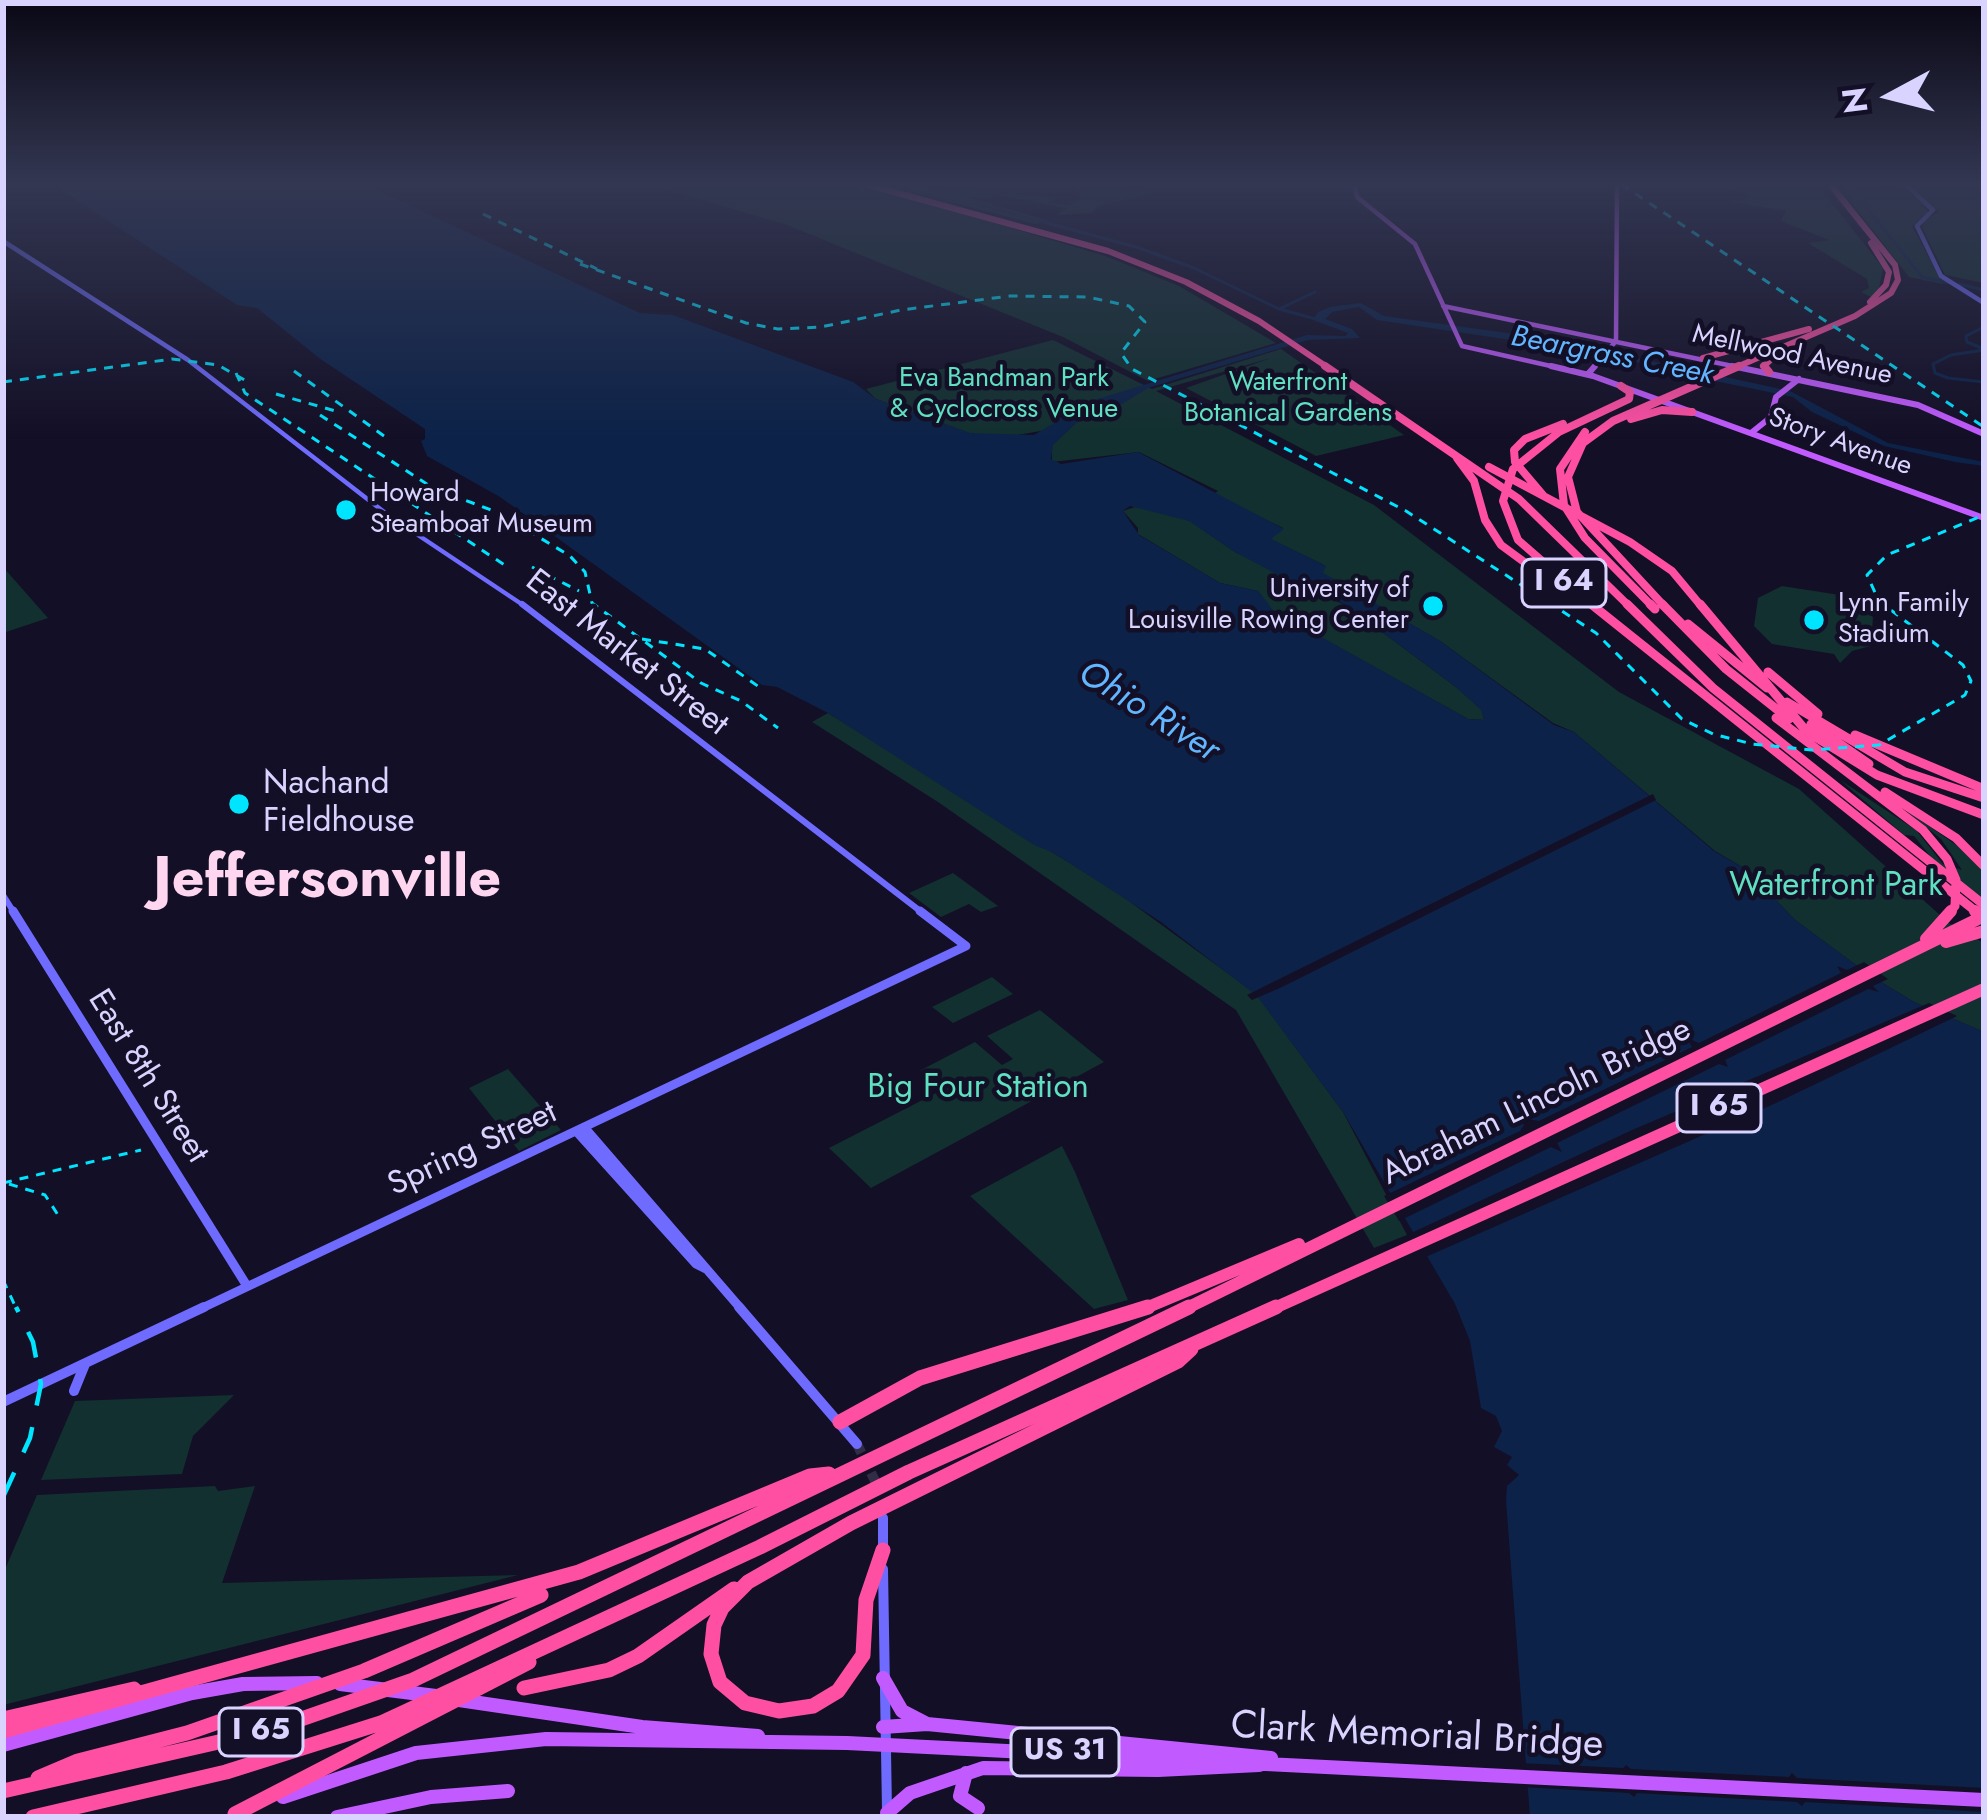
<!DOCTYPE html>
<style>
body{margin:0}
#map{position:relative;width:1987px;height:1820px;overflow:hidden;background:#130f26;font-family:Jost,sans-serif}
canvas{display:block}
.frame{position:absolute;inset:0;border:6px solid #d9d4ff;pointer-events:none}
.north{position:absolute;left:1831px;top:36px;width:120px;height:120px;-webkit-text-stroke:9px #130f26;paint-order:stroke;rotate:263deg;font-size:33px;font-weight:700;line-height:48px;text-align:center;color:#d9d4ff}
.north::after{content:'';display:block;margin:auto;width:42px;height:54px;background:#d9d4ff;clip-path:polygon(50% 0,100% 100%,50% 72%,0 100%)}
</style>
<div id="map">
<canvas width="1987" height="1820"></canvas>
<div class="frame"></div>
<div class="north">N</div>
</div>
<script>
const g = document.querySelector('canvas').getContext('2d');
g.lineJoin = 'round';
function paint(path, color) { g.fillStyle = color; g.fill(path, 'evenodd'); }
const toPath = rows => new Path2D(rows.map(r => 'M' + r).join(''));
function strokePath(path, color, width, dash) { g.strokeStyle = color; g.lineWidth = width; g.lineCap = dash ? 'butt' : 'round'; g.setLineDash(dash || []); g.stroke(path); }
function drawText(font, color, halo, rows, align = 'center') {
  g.font = font + ' Jost,sans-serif'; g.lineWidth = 9; g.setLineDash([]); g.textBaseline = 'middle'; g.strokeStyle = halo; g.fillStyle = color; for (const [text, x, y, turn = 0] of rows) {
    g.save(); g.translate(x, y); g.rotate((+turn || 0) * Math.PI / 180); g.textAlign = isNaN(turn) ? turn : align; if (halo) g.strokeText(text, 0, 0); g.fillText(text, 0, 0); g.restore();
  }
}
const green = toPath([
 [649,184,864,184,1105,256,1179,286,1276,343,1148,381,1063,337,787,225],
 [881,184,913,184,943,191,942,188,959,184,988,184,973,191,1054,197,1057,199,1048,202,1069,205,1080,199,1079,192,1071,189,1073,185,1105,185,1145,191,1145,195,1098,206,1092,213,1057,215,1066,208,996,195,986,199,964,196,1049,221,1036,224],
 [1817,184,1883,268,1879,289,1871,297,1861,292,1869,288,1867,279,1808,243,1829,240,1781,221,1786,211,1725,201,1746,200,1749,194,1724,187],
 [1837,184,1908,192,1923,204,1928,213,1912,226,1943,284,1909,277],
 [1909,184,1984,184,1984,283,1945,275,1922,227,1925,220,1939,212],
 [1053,340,1152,389,1281,349,1404,435,1316,456,1186,388,1271,358,1156,391,1374,505,1619,692,1799,789,1949,923,1984,943,1984,1032,1914,1002,1871,976,1795,920,1775,899,1771,884,1715,851,1574,732,1553,723,1440,641,1322,573,1324,565,1270,539,1283,528,1213,494,1218,491,1139,452,1052,462,1052,445,1075,424,1073,410,1052,429,1000,438,969,433,876,399,866,389],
 [1141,505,1190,521,1235,552,1347,606,1456,687,1482,710,1484,720,1468,719,1272,610,1258,591,1220,583,1138,534,1138,528,1123,511],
 [3,567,48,618,3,633],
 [1782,586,1840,595,1873,617,1871,646,1852,651,1840,663,1834,654,1772,644,1754,626,1758,598],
 [828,713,1118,893,1256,994,1343,1112,1407,1235,1374,1248,1236,1010,938,802,812,722],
 [1840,780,1916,830,1943,864,1962,870,1941,839,1896,803,1969,854,1984,872,1984,902,1935,862,1914,836,1904,835],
 [953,873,998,906,981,912,969,904,941,917,909,893],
 [992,977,1013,994,953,1023,932,1007],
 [1040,1010,1104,1062,871,1188,829,1148,942,1090,921,1070,975,1042,1002,1065,1013,1059,987,1036],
 [508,1069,561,1130,519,1151,469,1088],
 [1062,1146,1075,1172,1128,1300,1094,1309,970,1196],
 [234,1395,193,1436,182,1474,41,1480,75,1401],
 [215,1486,218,1491,255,1486,222,1583,518,1575,3,1705,3,1574,37,1495]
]);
const water = toPath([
 [52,184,364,184,640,313,673,315,853,382,876,399,970,433,1034,435,1091,401,1307,335,1345,336,1348,333,1313,320,1318,312,1330,307,1361,303,1384,316,1544,338,1790,391,1888,443,1984,462,1984,466,1955,462,1884,446,1812,412,1793,397,1652,368,1625,357,1377,320,1359,307,1332,312,1325,319,1352,329,1360,338,1308,340,1148,388,1114,409,1096,410,1075,424,1053,445,1051,459,1061,464,1138,452,1284,529,1271,539,1326,566,1323,573,1440,641,1554,725,1574,732,1714,851,1771,884,1775,899,1795,920,1871,976,1914,1002,1984,1032,1984,1817,1530,1817,1506,1501,1507,1486,1519,1475,1507,1465,1512,1457,1494,1447,1502,1431,1496,1416,1481,1408,1470,1341,1455,1304,1343,1112,1257,996,1161,922,1054,853,1034,845,828,713,777,687,762,685,500,497,427,456,421,441,425,439,425,429,319,358,257,308,237,305],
 [1130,506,1189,521,1235,552,1318,596,1329,595,1347,606,1456,687,1481,710,1484,720,1468,719,1273,610,1258,591,1220,583,1139,535,1123,511]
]);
const pier = toPath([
 [1653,794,1656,800,1282,987,1252,1000,1247,995],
 [1864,962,1888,979,1873,986,1879,992,1868,989,1725,1060,1728,1067,1719,1064,1557,1143,1562,1152,1551,1147,1399,1221,1384,1196,1520,1131,1524,1125,1520,1118,1539,1121,1692,1047,1687,1038,1699,1043,1841,973,1837,966,1847,970],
 [1929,1003,1957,1016,1776,1103,1421,1259,1407,1235,1630,1131],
 [1520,1763,1623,1768,1626,1765,1631,1769,1789,1777,1792,1773,1797,1778,1984,1788,1984,1812,1805,1802,1802,1806,1797,1802,1637,1793,1634,1797,1629,1793,1522,1787]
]);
const stream = toPath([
 [903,184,1136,247,1194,268,1279,309,1316,319],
 [1848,184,1922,277,1950,283],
 [1959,284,1984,290],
 [1279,309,1315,292],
 [1984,327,1966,336,1967,342,1984,349],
 [1984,350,1951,355,1933,364,1935,373,1948,378,1984,382]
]);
const secondaryTunnel = toPath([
 [857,1444,878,1487]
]);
const secondaryFar3 = toPath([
 [1905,184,1933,210,1917,226,1941,276,1984,303],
 [3,241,188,360,388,515,526,607]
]);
const secondaryFar2 = toPath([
 [522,604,924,914],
 [3,895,15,914]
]);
const secondaryFar1 = toPath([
 [13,911,247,1286],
 [584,1127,742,1310],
 [576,1131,696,1264,706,1269],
 [198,1310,966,946,920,911]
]);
const secondary = toPath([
 [739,1307,857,1444],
 [74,1391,85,1364],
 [3,1402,204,1307],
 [883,1518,883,1548],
 [883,1569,887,1811]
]);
const primaryFar2 = toPath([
 [1354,184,1357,197,1415,244,1462,346,1564,369],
 [1443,306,1747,369],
 [1592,369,1616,341,1617,184]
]);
const primaryFar1 = toPath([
 [1551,366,1593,376,1984,518],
 [1732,366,1918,405,1984,434],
 [1588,374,1595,366],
 [1751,433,1771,417,1776,397,1799,379]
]);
const primary = toPath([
 [883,1678,902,1711,927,1724],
 [340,1684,436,1696],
 [459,1700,642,1727,758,1736],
 [883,1727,927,1724,1271,1758],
 [3,1745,192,1693,243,1684,317,1683],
 [966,1773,960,1796,978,1808],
 [283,1797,416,1753,546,1739,847,1743,1984,1800],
 [887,1813,910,1793,983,1768,1158,1770,1259,1765],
 [337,1817,431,1797,508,1791]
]);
const motorwayFar4 = toPath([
 [865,184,1108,251,1186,282,1259,321,1330,369],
 [1870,302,1886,285,1889,272,1871,243],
 [1703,358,1809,329],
 [1732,369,1855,316,1891,293,1898,280,1895,265,1830,184],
 [1767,369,1764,366,1778,353]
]);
const motorwayFar3 = toPath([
 [1325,366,1519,499,1630,607],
 [1764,366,1769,372],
 [1631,419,1662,410,1692,412],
 [1585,432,1560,469,1564,505,1585,538,1653,607],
 [1457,458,1474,481,1485,520,1501,545,1580,603],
 [1489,467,1630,542,1672,571,1702,607],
 [1543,495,1515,462,1514,450,1525,439,1563,424],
 [1595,607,1518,540,1503,501,1513,469,1559,432,1629,399,1630,392,1621,386],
 [1665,607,1577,512,1568,477,1583,443,1613,421,1739,366]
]);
const motorwayFar2 = toPath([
 [1591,604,1979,914],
 [1627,604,1713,688,1984,905],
 [1650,604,1655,609],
 [1662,604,1726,669,1789,719],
 [1700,604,1807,732],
 [1688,624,1767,688],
 [1768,672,1818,714],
 [1787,702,1905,772,1984,798],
 [1776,718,1923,830,1947,859,1956,880,1955,906,1948,914],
 [1811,724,1869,764],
 [1804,730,1877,775,1984,815],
 [1855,735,1984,789],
 [1885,792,1956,838,1984,866]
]);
const motorwayFar1 = toPath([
 [1975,911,1984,917],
 [1926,939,1951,911],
 [1946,942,1984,931],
 [1141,1310,1299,1244],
 [1183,1310,1984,916],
 [1270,1310,1984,989]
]);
const motorway = toPath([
 [840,1422,920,1378,1148,1307],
 [883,1550,866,1600,863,1655,838,1691,813,1706,779,1711,745,1703,720,1682,711,1654,714,1625,722,1608,748,1582,851,1523,1178,1361,1191,1349],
 [524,1688,609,1670,638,1656,734,1589],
 [3,1719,134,1689],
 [3,1731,579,1572,810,1476,829,1474],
 [38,1778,78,1761,187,1733,364,1671,541,1595],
 [3,1791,267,1731,413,1680,1189,1307],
 [235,1814,529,1662],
 [33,1817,226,1772,381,1723,760,1547,909,1472,1276,1307]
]);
const railFar1 = toPath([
 [1621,184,1984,427],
 [483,214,597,269],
 [580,264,746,323,778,329,821,327,901,310,1010,296,1088,297,1129,306,1145,322,1121,353,1132,369,1406,511,1596,633,1682,719,1713,734,1752,744,1812,750,1879,745,1965,695,1971,681,1963,665,1879,601,1867,575,1887,555,1984,515],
 [294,371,384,436],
 [236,373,245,393,509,568],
 [3,382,172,359,218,365,248,382],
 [276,394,339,412],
 [320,415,433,488,499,513,570,556,585,572,592,603,701,683,741,701,778,728],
 [532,567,579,591],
 [642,639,705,649,762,689],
 [3,1183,141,1150],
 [9,1184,45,1195,60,1218],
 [3,1280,17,1310]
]);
const rail = toPath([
 [3,1497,30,1438,41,1384,33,1342,16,1307]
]);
const markers = [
 [346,510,12,"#00e5ff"],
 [1433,606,12,"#00e5ff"],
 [1814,620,12,"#00e5ff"],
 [239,804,12,"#00e5ff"]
];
const farStreetnames = [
 ["Mellwood Avenue",1792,356,12],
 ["Story Avenue",1840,443,20]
];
const farParknames = [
 ["Eva Bandman Park",1004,379],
 ["& Cyclocross Venue",1004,410],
 ["Waterfront",1288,383],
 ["Botanical Gardens",1288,414]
];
const farPoinames = [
 ["Howard",370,494],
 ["Steamboat Museum",370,525],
 ["University of",1409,590,"right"],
 ["Louisville Rowing Center",1409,621,"right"],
 ["Lynn Family",1838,604],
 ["Stadium",1838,635]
];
const farWaternames = [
 ["Beargrass Creek",1612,357,11]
];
const shields = [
 [1564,583,84],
 [1719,1108,84],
 [261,1732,84],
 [1065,1752,108]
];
const shieldNames = [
 ["I 64",1564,583],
 ["I 65",1719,1108],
 ["I 65",261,1732],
 ["US 31",1065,1752]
];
const streetNames = [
 ["East Market Street",626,654,38],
 ["East 8th Street",147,1077,58],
 ["Abraham Lincoln Bridge",1537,1103,-26],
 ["Spring Street",473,1150,-25]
];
const poiNames = [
 ["Nachand",263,785],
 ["Fieldhouse",263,823]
];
const parkNames = [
 ["Waterfront Park",1836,887],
 ["Big Four Station",978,1089]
];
const waterNames = [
 ["Ohio River",1148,713,32]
];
const nearStreetnames = [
 ["Clark Memorial Bridge",1417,1737,3]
];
const townNames = [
 ["Jeffersonville",327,882]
];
paint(green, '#12302f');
paint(water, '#0c2248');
paint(pier, '#130f26');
strokePath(stream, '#0c2248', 3);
strokePath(secondaryTunnel, '#312d47', 10, [10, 6]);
strokePath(secondaryFar3, '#6f6bff', 4.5);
strokePath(secondaryFar2, '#6f6bff', 6);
strokePath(secondaryFar1, '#6f6bff', 9);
strokePath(secondary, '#6f6bff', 10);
strokePath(primaryFar2, '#c25bff', 4.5);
strokePath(primaryFar1, '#c25bff', 6);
strokePath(primary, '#c25bff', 14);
strokePath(motorwayFar4, '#ff4fa3', 6);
strokePath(motorwayFar3, '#ff4fa3', 8);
strokePath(motorwayFar2, '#ff4fa3', 9);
strokePath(motorwayFar1, '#ff4fa3', 12);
strokePath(motorway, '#ff4fa3', 15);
strokePath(railFar1, '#00e5ff', 3, [9, 8]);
strokePath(rail, '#00e5ff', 4.5, [27, 22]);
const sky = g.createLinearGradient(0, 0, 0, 439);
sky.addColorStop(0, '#0a0815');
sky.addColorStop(0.42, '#333752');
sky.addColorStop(1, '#33375200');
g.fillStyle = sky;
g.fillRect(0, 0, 1987, 439);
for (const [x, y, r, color] of markers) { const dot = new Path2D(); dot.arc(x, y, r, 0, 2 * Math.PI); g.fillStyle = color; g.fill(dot); strokePath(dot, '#130f26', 4.5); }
drawText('27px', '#d9d4ff', '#130f26', farStreetnames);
drawText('27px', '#5fe0c0', '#130f26', farParknames);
drawText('27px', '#d9d4ff', '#130f26', farPoinames, 'left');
drawText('italic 30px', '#62b6ff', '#130f26', farWaternames);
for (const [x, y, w] of shields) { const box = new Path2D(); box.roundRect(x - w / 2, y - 24, w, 48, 9); g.fillStyle = '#130f26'; g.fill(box); strokePath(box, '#d9d4ff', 3); }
drawText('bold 30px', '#d9d4ff', null, shieldNames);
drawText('33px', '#d9d4ff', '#130f26', streetNames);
drawText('33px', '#d9d4ff', '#130f26', poiNames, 'left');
drawText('33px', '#5fe0c0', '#130f26', parkNames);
drawText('italic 36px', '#62b6ff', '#130f26', waterNames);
drawText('39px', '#d9d4ff', '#130f26', nearStreetnames);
drawText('bold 57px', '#ffd6f0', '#130f26', townNames);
</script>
